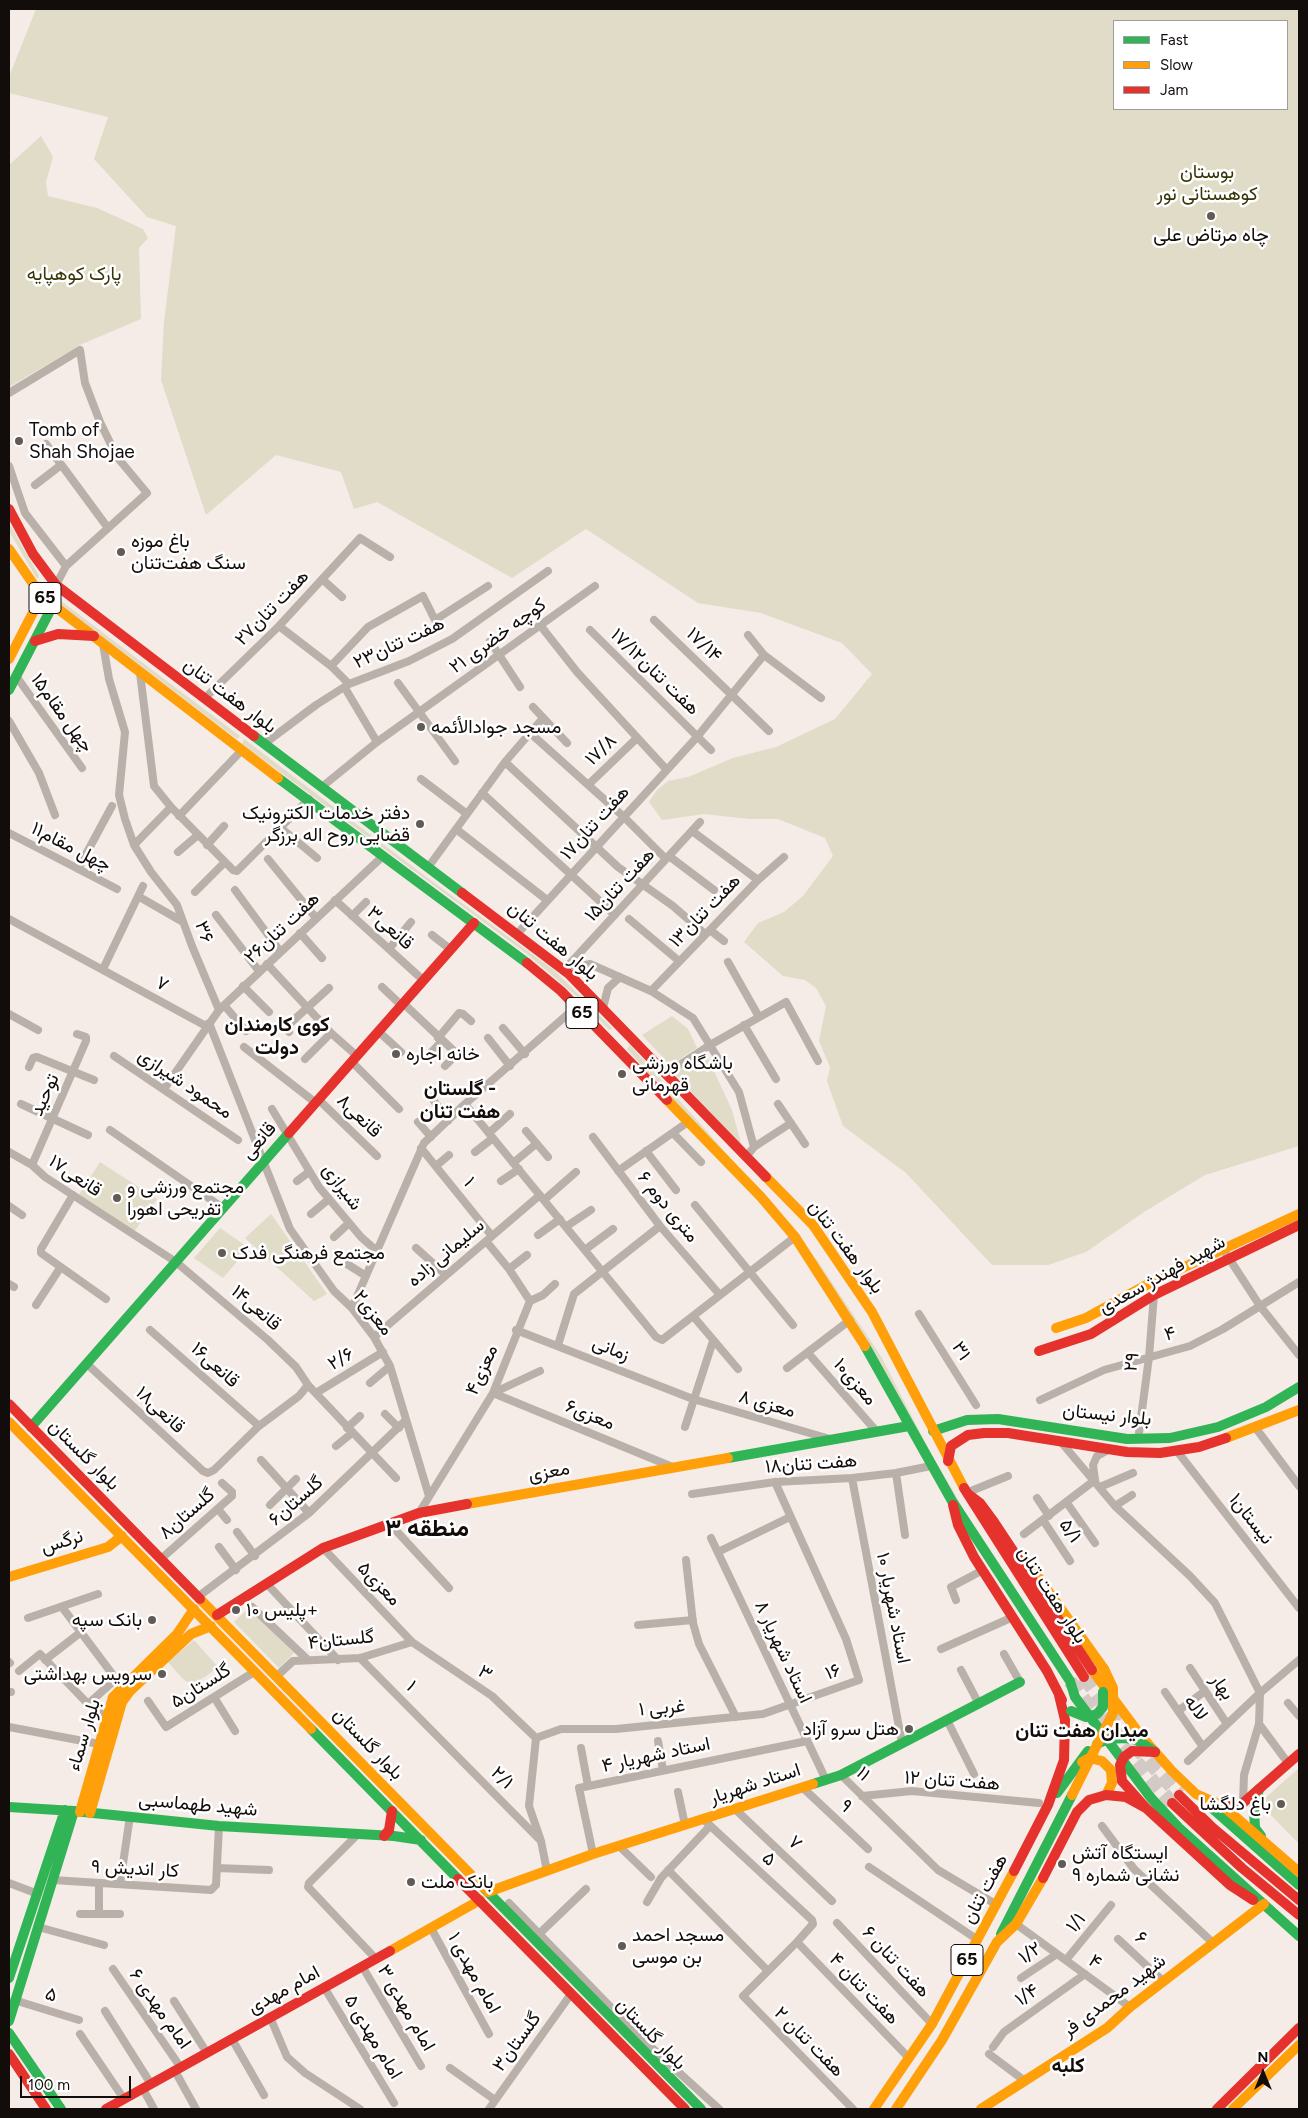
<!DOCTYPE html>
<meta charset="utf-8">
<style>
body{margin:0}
#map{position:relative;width:1308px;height:2118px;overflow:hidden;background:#f5ebe7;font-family:Figtree,sans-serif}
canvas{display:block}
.frame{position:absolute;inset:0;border:10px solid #120c0a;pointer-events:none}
.legend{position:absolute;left:1113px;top:20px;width:175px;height:90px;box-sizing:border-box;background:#fff;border:1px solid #a09e9d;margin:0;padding:6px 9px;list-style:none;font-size:15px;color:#120c0a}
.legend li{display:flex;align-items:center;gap:10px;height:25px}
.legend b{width:25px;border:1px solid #a09e9d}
.north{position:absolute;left:1238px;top:2048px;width:50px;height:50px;-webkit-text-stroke:4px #fff;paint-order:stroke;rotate:0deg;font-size:14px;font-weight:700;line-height:20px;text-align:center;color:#120c0a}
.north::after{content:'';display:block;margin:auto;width:18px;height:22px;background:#120c0a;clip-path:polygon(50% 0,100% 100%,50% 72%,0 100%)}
.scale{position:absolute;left:20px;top:2076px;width:111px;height:22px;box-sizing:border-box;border:2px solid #120c0a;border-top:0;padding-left:6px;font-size:15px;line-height:18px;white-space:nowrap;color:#120c0a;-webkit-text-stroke:4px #fff;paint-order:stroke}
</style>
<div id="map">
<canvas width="1308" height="2118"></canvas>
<div class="frame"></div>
<ul class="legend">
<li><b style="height:6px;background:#30b455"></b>Fast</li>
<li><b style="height:6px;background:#ff9f0a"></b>Slow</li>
<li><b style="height:6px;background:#e5322d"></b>Jam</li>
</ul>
<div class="north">N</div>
<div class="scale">100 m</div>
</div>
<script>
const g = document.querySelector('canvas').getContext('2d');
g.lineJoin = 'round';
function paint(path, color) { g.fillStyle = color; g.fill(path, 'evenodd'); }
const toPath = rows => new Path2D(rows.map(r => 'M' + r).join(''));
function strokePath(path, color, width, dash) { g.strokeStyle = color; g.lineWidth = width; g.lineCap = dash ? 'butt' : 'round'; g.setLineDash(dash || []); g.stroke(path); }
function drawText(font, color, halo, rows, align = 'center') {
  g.font = font + ' Figtree,Vazirmatn,sans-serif'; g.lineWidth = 5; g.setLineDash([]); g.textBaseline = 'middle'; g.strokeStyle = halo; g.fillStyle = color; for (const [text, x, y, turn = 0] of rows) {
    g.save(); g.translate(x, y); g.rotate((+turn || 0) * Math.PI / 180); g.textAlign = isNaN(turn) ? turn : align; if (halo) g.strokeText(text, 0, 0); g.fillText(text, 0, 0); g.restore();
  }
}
const green = toPath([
 [36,9,1299,9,1299,1146,1205,1175,1144,1212,1086,1252,1048,1265,992,1265,906,1173,843,1126,827,1081,830,1067,819,1041,826,1006,816,988,805,980,783,976,744,942,758,923,784,912,803,896,833,856,825,838,778,819,750,819,704,814,662,820,649,802,657,790,668,781,688,777,733,758,776,747,835,719,872,674,842,643,761,613,698,603,586,529,512,578,377,502,354,509,341,472,276,455,206,515,161,380,164,322,176,226,147,217,94,159,108,117,9,93,9,77],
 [1114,21,1287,21,1287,109,1114,109],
 [41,136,53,157,46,182,48,196,97,208,143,229,148,238,139,248,141,319,82,344,9,387,9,165],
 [9,523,39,576,37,579,9,531],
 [61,601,176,688,240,736,237,739,213,721,60,604],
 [244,739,433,882,554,970,613,1029,609,1030,581,1000,527,954,242,744],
 [672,1016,688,1029,697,1048,670,1065,642,1035],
 [630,1045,785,1219,819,1263,882,1358,929,1450,964,1510,962,1512,816,1264,627,1049],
 [706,1054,732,1110,742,1147,674,1073],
 [100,1162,157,1199,134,1232,78,1196],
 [271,1214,327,1294,314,1301,245,1238],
 [220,1228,249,1248,223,1278,194,1258],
 [250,1607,294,1653,279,1668,234,1622],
 [194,1640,218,1667,205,1677,195,1682,187,1682,181,1677,168,1662],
 [1299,1768,1299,1844,1264,1808,1263,1800]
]);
const highwayTunnel = toPath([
 [1084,1677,1132,1743,1179,1795],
 [1070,1681,1098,1718,1172,1803]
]);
const street = toPath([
 [9,393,80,350,85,383,100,422,117,457,147,493,66,566,56,585],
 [46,444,108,528],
 [9,466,25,513,66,566],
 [35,485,61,465],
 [322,579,342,597],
 [654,620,769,731],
 [540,625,577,672,666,769],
 [279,626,331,666,349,684],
 [590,630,711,750],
 [748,635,764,655,821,698],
 [490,641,520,687],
 [103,644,109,679,125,732,119,795,125,819,134,845,151,872,177,905,192,946,219,1010],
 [331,666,368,627,423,596,435,620,488,586],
 [140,673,154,786,171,807,233,870,237,871,309,799],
 [16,676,82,768],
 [398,683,455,761],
 [345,688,377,742],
 [205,698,279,626,360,538,390,557],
 [533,707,567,743],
 [9,721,39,773,55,815],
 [529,732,624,817,666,859],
 [264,744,316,705,349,684,409,661,452,639,548,571],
 [505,762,618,867,673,906,705,934],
 [421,779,467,814],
 [588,785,637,738],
 [323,786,377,742,595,586],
 [482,793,615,915],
 [179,816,242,750],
 [281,828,317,858],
 [456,829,547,900],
 [692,831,758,880],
 [9,833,117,889],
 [134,845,171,807],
 [207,845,224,826],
 [178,852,198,835],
 [669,856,714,890],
 [268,859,316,918],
 [429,866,505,762,543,718],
 [78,869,112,806],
 [235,890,280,951],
 [195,892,224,863],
 [143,899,183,922],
 [335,900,423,980],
 [216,915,259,971],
 [352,916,366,902],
 [9,919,206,1026],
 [629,919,679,961],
 [710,930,724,941],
 [300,933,322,958],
 [518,933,697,737,764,655],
 [432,935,450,949],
 [389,949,411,922],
 [728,962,759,1017],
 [267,964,331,1033,357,1056],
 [103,969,143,886],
 [565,969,700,822],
 [564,970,590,964,651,991,693,1018,739,1092,754,1147],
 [243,986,269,1012],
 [382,987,401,1005],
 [651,991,758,880,784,857],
 [403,1003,454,1051,455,1056,445,1066],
 [224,1005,246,1031],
 [603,1008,608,988,620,977],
 [9,1014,38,1030],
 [209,1023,290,1229,334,1291,352,1308,374,1337,390,1366,429,1496],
 [744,1025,776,1079],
 [503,1028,525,1054],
 [378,1031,401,1052],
 [289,1032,285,1028,329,988],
 [438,1038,459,1013,463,1014,471,1021],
 [488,1038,510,1066],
 [244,1047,316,1103],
 [114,1056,238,1140],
 [426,1058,442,1041],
 [305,1059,331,1033],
 [352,1062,399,1109],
 [29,1067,33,1058,37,1057,94,1080],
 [667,1073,710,1045,786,1002,818,1061],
 [164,1089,219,1010,383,856],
 [432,1098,448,1121],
 [319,1100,377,1156],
 [21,1104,88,1135],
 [465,1104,656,1337,662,1340,795,1237],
 [778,1104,805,1144],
 [272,1109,319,1187,361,1237,378,1252],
 [418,1122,431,1137],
 [110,1130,223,1208],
 [526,1131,548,1157],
 [489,1133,510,1114],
 [673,1133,701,1162],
 [593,1137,660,1226,720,1295],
 [421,1148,492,1236],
 [646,1151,676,1190],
 [9,1152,32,1165,45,1177,176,1262,268,1340,296,1367,308,1385,396,1478],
 [475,1152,493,1138],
 [746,1157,754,1147,791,1123],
 [513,1163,536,1144],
 [32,1165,86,1041,86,1037,77,1034],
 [436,1166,449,1155],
 [618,1171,688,1122],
 [297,1181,309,1172],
 [501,1181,519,1169],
 [73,1195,41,1249,41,1253,106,1299],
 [544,1200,576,1172],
 [695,1205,793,1325],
 [9,1206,22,1215],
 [311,1214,329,1199],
 [567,1226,591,1210],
 [538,1235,560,1219],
 [334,1237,349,1223],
 [416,1248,446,1275],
 [586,1249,613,1229],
 [1223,1249,1260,1306,1299,1355],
 [347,1264,366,1276],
 [509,1269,527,1255],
 [9,1284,14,1287],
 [530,1301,543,1295,555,1284],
 [36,1305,60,1268],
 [352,1308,424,1143,465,1104,576,1007],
 [919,1314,976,1405],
 [693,1316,738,1369],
 [150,1330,259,1426],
 [516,1330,693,1399,830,1439],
 [374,1337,540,1195],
 [558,1345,574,1294,660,1226],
 [808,1353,877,1432],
 [87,1364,203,1471,208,1473,214,1470,259,1426,299,1396,308,1385],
 [787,1368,850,1320],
 [370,1383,390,1366],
 [316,1393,383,1352],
 [493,1393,675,1468],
 [493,1393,540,1371],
 [1040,1400,1104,1370,1190,1346,1223,1329,1299,1282],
 [385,1414,399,1428],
 [685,1427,713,1341],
 [1255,1427,1299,1486],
 [347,1428,360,1416],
 [1139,1433,1149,1357,1154,1295],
 [1061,1442,1115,1506,1190,1576,1215,1603,1260,1693,1259,1724,1244,1775,1243,1803],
 [336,1446,352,1433],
 [1177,1451,1299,1608],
 [261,1460,309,1513],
 [896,1473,905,1535],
 [852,1478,902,1743],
 [1095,1480,1093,1465,1097,1456,1108,1450],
 [1100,1487,1133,1473],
 [966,1493,1008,1476],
 [692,1494,775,1482,852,1478,896,1473,931,1466],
 [1037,1498,1049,1516],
 [1067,1503,1095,1543],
 [270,1505,296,1479],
 [1115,1506,1132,1495],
 [218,1509,227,1520],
 [419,1513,493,1393,530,1301,509,1269,486,1241],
 [1043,1520,1070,1561],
 [390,1524,449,1588],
 [237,1532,255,1556],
 [1024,1534,1095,1480],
 [711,1538,826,1780],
 [219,1547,236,1570],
 [323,1548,412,1642,492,1696,536,1738],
 [718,1552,790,1517],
 [162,1558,232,1496,232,1492,222,1483],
 [686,1560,693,1623,699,1644,736,1717],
 [267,1584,338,1660],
 [199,1596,309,1513,406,1420],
 [956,1600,951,1587,983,1570],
 [62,1607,116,1679,88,1704],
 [252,1607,308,1660],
 [28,1618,98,1594],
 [638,1625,693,1620],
 [941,1649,1013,1617],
 [1004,1654,1020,1682],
 [360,1658,541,1841],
 [45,1660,81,1632],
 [9,1662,10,1663],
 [1190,1668,1227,1724],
 [961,1670,979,1704],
 [19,1671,40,1654,88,1704,106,1717],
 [277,1676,293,1661,360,1658,412,1642],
 [9,1692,11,1692],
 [1165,1692,1203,1747],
 [214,1697,235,1731],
 [148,1701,166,1727,254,1672],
 [1288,1703,1299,1716],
 [1178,1711,1205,1691],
 [947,1720,974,1774],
 [1259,1724,1288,1763],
 [9,1727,99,1744],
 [536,1738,561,1729,616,1729,763,1714,859,1680,846,1639,775,1482],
 [536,1738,529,1806,541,1841,547,1871],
 [658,1741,663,1770],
 [581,1748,588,1786],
 [1188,1761,1260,1693,1299,1660],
 [841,1775,938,1870,997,1905],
 [802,1787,868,1849],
 [678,1792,685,1825],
 [862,1796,912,1791,1039,1803],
 [735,1809,832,1901],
 [703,1819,812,1920,813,1924,797,1942,743,1996,853,2109],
 [1102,1826,1134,1869,1212,1942],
 [357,1835,309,1883,308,1887,376,1959],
 [619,1846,651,1877],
 [593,1854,579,1788,807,1741],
 [869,1867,978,1940],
 [217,1868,269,1870],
 [668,1870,767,1970],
 [53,1880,211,1890,216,1885,219,1826],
 [9,1883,38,1894],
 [120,1884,130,1816],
 [647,1902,661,1878,710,1826],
 [509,1903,640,2037,719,2109],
 [99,1912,99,1883],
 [80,1914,120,1914],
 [837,1923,932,2024],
 [1016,1924,1130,2007],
 [38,1927,104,1945],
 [431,1928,489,2034],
 [540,1933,586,1889],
 [1118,1939,1163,1981],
 [797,1942,909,2058],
 [1066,1960,1111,1905],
 [362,1966,421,2066],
 [113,1969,181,2068],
 [1021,1978,1057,1954],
 [324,1987,394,2103],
 [14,2000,79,2020],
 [174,2001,207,2053],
 [105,2011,151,2084],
 [270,2017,287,2057,305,2073,360,2109],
 [80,2034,124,2099],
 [232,2039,264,2095],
 [993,2047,1004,2032,1085,1974],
 [989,2054,1025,2081],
 [450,2068,495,2100],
 [175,2071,196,2109],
 [143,2089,154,2109],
 [489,2109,571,1994]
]);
const fast = toPath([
 [9,690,53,605],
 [254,736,462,893],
 [278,778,527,963],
 [865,1346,952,1501,1070,1681],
 [31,1427,289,1133],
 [933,1431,967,1420,998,1419,1127,1439,1170,1438,1218,1427,1266,1407,1299,1387],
 [728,1458,909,1426],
 [1070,1681,1075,1697,1151,1798,1179,1828,1299,1936],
 [311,1729,458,1879],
 [813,1784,841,1775,1020,1682],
 [1259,1789,1254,1810,1255,1828,1261,1836],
 [1057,1793,1088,1751],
 [1204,1801,1299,1885],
 [9,1807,74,1811,219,1826,394,1836,421,1840],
 [484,1888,701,2109],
 [1001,1934,1072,1795],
 [9,1978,65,1810],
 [9,2021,74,1811],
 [9,2033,61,2109]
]);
const slow = toPath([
 [9,549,36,588,53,605,278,778],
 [9,659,42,595],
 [667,1100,761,1197,795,1237,865,1346],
 [766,1177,813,1225,872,1312,964,1488],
 [1056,1328,1086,1318,1152,1282,1299,1214],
 [9,1422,311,1729],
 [1226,1438,1299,1410],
 [467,1504,728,1458],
 [1012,1552,1038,1577,1104,1669],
 [9,1577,108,1547,122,1536],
 [200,1599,484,1888],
 [1092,1670,1141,1736,1172,1771,1196,1794,1223,1806,1299,1872],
 [1082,1762,1089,1758,1102,1761,1111,1770,1112,1783,1106,1795],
 [80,1812,113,1697,177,1634,194,1609],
 [90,1813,122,1702,130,1691,191,1634,211,1626],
 [488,1892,593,1854,813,1784],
 [390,1951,480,1900],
 [874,2109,932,2024,1014,1871],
 [896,2109,942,2040,997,1942,1016,1924,1043,1878],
 [981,2109,1107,2028,1130,2007,1264,1904],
 [1233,2109,1299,2045]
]);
const jam = toPath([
 [9,509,33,554,56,585,254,736],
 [35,641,58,634,94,636],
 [462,893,569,974,766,1177],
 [527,963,561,991,667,1100],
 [289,1133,474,923],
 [1039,1351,1091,1334,1154,1295,1299,1225],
 [9,1404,200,1599],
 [948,1461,951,1446,968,1435,984,1433,1008,1433,1127,1452,1160,1453,1199,1447,1226,1438],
 [964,1488,1084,1677],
 [968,1494,980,1503,994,1522,1092,1670],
 [953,1505,958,1525,974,1557,1047,1671,1062,1700],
 [217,1615,323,1548,419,1513,467,1504],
 [1122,1781,1146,1808,1230,1885,1253,1900],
 [1179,1795,1213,1828,1299,1900],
 [1172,1803,1242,1868,1299,1915],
 [1223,1806,1235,1806,1243,1803,1299,1754],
 [384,1836,389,1830,392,1811],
 [1014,1871,1048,1805,1064,1760,1065,1720,1059,1695],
 [1043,1878,1077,1812,1089,1800,1106,1795,1126,1797,1146,1808],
 [458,1879,685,2109],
 [9,2054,46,2109],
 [106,2109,390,1951],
 [1217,2109,1299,2028]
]);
const fastBridge = toPath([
 [1071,1711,1086,1717,1097,1714,1103,1707,1103,1692],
 [1097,1744,1108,1739,1126,1738,1137,1740,1155,1752]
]);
const slowBridge = toPath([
 [1072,1795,1113,1713,1113,1688,1104,1669]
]);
const jamBridge = toPath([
 [1122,1781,1120,1765,1124,1757,1132,1751,1155,1752]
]);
const markers = [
 [1211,216,5,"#615a57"],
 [19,441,5,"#615a57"],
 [121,552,5,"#615a57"],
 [421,727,5,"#615a57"],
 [420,824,5,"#615a57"],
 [396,1054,5,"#615a57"],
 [622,1074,5,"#615a57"],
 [117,1198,5,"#615a57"],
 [222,1253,5,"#615a57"],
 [236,1610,5,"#615a57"],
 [152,1620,5,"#615a57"],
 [162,1674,5,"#615a57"],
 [909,1729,5,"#615a57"],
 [1281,1804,5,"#615a57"],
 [1062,1864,5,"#615a57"],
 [411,1882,5,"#615a57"],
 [622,1946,5,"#615a57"]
];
const shields = [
 [45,598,32],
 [582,1013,32],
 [967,1960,32]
];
const shieldNames = [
 ["65",45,598],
 ["65",582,1013],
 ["65",967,1960]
];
const parkNames = [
 ["بوستان",1207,172],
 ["کوهستانی نور",1207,194],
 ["پارک کوهپایه",74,274]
];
const poiNames = [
 ["چاه مرتاض علی",1211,235,"center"],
 ["Tomb of",29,430],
 ["Shah Shojae",29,452],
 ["باغ‌ موزه",131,541],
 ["سنگ هفت‌تنان",131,563],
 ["مسجد جوادالأئمه",431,727],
 ["دفتر خدمات الکترونیک",410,813,"right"],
 ["قضایی روح اله برزگر",410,835,"right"],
 ["خانه اجاره",406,1054],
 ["باشگاه ورزشی",632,1063],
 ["قهرمانی",632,1085],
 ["مجتمع ورزشی و",127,1187],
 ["تفریحی اهورا",127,1209],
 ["مجتمع فرهنگی فدک",232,1253],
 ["پلیس ۱۰+",246,1610],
 ["بانک سپه",142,1620,"right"],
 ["سرویس بهداشتی",152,1674,"right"],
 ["هتل سرو آزاد",899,1729,"right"],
 ["باغ دلگشا",1271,1804,"right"],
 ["ایستگاه آتش",1072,1853],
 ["نشانی شماره ۹",1072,1875],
 ["بانک ملت",421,1882],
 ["مسجد احمد",632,1935],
 ["بن موسی",632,1957]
];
const streetNames = [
 ["هفت تنان۲۷",272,608,-46],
 ["کوچه خضری ۲۱",498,636,-36],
 ["هفت تنان۲۳",399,643,-25],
 ["۱۷/۱۴",704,645,44],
 ["۱۷/۱۲هفت تنان",655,672,44],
 ["بلوار هفت تنان",230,696,37],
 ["چهل مقام۱۵",62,713,54],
 ["۱۷/۸",601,750,-44],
 ["هفت تنان۱۷",595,823,-48],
 ["چهل مقام۱۱",71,847,27],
 ["هفت تنان۱۵",620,885,-47],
 ["۱۳هفت تنان",705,911,-46],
 ["هفت تنان۲۶",282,928,-43],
 ["۳قانعی",390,928,42],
 ["۳۶",204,932,70],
 ["بلوار هفت تنان",553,941,40],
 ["۷",162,984,29],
 ["محمود شیرازی",185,1084,34],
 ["توحید",45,1095,-66],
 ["۸قانعی",359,1116,44],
 ["قانعی",259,1141,-49],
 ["۱۷قانعی",75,1176,34],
 ["۱",469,1182,51],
 ["شیرازی",342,1187,53],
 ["۶ متری دوم",668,1207,51],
 ["بلوار هفت تنان",846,1247,53],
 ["سلیمانی زاده",446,1253,-40],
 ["شهید فهندژ سعدی",1162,1275,-29],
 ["۱۴قانعی",256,1308,41],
 ["۲معزی",373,1313,52],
 ["۴",1170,1334,-15],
 ["زمانی",611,1349,22],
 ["۳۱",961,1351,58],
 ["۲/۶",341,1359,-31],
 ["۲۹",1132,1362,-83],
 ["۱۶قانعی",215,1365,42],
 ["۴معزی",482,1370,-66],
 ["۱۰معزی",855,1382,49],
 ["معزی ۸",767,1404,16],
 ["۱۸قانعی",160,1410,43],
 ["۶معزی",590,1415,22],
 ["بلوار نیستان",1107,1415,6],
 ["بلوار گلستان",84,1455,45],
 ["هفت تنان۱۸",811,1464,-4],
 ["معزی",549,1472,-10],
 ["گلستان۶",296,1501,-41],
 ["گلستان۸",187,1514,-41],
 ["۱نیستان",1251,1519,52],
 ["۵/۱",1070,1531,56],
 ["نرگس",62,1542,-17],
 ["۵معزی",379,1584,46],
 ["بلوار هفت تنان",1052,1595,57],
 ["استاد شهریار ۱۰",893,1608,79],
 ["گلستان۴",341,1640,-6],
 ["استاد شهریار ۸",783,1652,65],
 ["۱۶",833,1672,-20],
 ["۳",485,1673,32],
 ["گلستان۵",201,1686,-32],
 ["۱",411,1686,45],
 ["بهار",1222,1687,56],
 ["۱ غربی",662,1708,-5],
 ["لاله ‍",1197,1710,55],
 ["بلوار سماء",84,1735,-73],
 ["بلوار گلستان",368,1744,46],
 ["استاد شهریار ۴",656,1755,-12],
 ["۱۱",863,1774,44],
 ["۲/۱",502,1778,45],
 ["هفت تنان ۱۲",952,1781,4],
 ["استاد شهریار",755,1784,-18],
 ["شهید طهماسبی",198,1805,5],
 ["۹",846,1806,43],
 ["۷",795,1843,44],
 ["۵",769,1859,43],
 ["۹ کار اندیش",135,1869,3],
 ["هفت تنان",985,1889,-62],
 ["۱/۱",1076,1923,-51],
 ["۶",1141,1938,43],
 ["۱/۲",1030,1953,-34],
 ["هفت تنان ۶",896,1962,47],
 ["۴",1095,1962,36],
 ["۱ امام مهدی",474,1973,61],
 ["هفت تنان ۴",864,1989,46],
 ["امام مهدی",284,1990,-29],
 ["۵",51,1995,18],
 ["۱/۴",1027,1995,-35],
 ["شهید محمدی فر",1114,1996,-37],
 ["۳ امام مهدی",406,2008,60],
 ["۶ امام مهدی",160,2009,55],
 ["بلوار گلستان",651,2034,46],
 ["۵ امام مهدی",373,2037,59],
 ["گلستان۳",517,2042,-54],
 ["هفت تنان ۲",809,2042,45]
];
const neighbourhoodNames = [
 ["کوی کارمندان",277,1025],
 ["دولت",277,1048],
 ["گلستان -",460,1089],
 ["هفت تنان",460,1112],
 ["میدان هفت تنان",1082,1731],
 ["کلبه",1068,2066]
];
const districtNames = [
 ["منطقه ۳",427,1529]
];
paint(green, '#e0dcc8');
strokePath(highwayTunnel, '#d3cac6', 14, [14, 7]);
strokePath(street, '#b9b1a9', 8);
strokePath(fast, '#30b455', 10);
strokePath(slow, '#ff9f0a', 10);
strokePath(jam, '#e5322d', 10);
strokePath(fastBridge, '#30b455', 10);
strokePath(slowBridge, '#ff9f0a', 10);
strokePath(jamBridge, '#e5322d', 10);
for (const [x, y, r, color] of markers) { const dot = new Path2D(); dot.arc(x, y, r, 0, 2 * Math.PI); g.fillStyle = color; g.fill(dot); strokePath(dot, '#fff', 2); }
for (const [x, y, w] of shields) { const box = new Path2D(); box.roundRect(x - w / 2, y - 15.5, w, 31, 4); g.fillStyle = '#fff'; g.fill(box); strokePath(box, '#120c0a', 1); }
drawText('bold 18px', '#120c0a', null, shieldNames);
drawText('19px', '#353507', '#fff', parkNames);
drawText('19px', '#120c0a', '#fff', poiNames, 'left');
drawText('19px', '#120c0a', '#fff', streetNames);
drawText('bold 20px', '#120c0a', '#fff', neighbourhoodNames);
drawText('bold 24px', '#120c0a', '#fff', districtNames);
</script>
